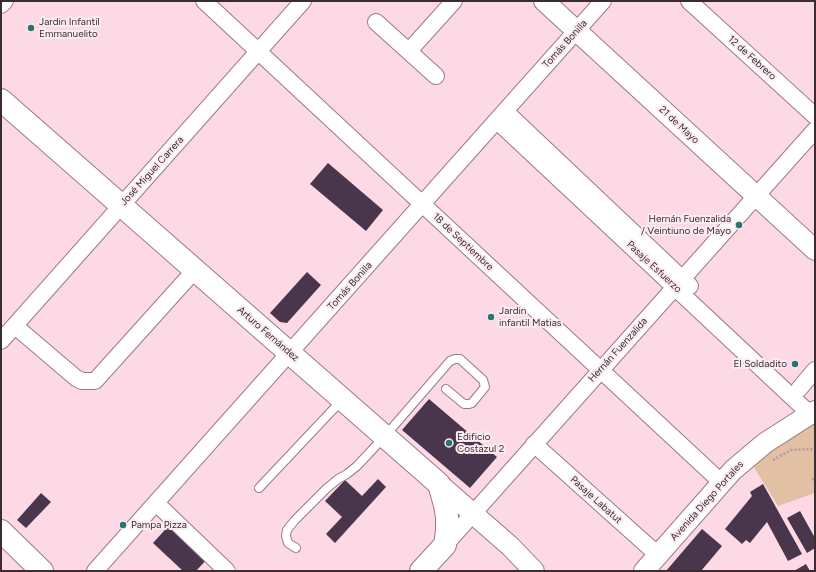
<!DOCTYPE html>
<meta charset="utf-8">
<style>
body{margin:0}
#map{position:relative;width:816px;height:572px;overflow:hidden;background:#fdd8e5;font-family:Figtree,sans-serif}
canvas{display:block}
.frame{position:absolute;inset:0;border:2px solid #3a2c31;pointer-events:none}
</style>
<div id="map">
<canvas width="816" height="572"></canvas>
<div class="frame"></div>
</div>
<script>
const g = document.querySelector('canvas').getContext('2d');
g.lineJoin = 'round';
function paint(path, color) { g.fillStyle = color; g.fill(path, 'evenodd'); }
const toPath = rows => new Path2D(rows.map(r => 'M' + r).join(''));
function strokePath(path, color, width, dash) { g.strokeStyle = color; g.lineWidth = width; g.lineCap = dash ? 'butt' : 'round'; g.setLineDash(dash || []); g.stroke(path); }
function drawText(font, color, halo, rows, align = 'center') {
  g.font = font + ' Figtree,sans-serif'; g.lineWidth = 4; g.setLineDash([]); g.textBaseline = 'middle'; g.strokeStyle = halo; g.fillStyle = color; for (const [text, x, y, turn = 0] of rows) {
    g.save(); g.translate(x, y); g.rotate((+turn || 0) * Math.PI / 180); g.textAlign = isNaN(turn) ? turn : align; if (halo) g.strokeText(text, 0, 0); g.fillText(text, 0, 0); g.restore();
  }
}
const green = toPath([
 [815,422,815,493,778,506,752,464]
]);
const building = toPath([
 [328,163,383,210,366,231,310,184],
 [307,272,321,285,287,323,280,322,270,313],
 [429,399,497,457,470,488,402,430],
 [378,479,386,487,335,543,326,534,342,517,325,501,345,480,362,496],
 [763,484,802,554,788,561,767,522,750,543,746,540,742,544,725,529,752,496,750,492],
 [41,493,51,502,26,528,17,520],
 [800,511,815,538,815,548,807,553,787,518],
 [172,522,209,557,196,571,183,571,153,543],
 [702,529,722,546,701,571,666,571],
 [806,564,810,571,794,571]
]);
const path = toPath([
 [773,460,791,450,815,449],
 [812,480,815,477]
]);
const service = toPath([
 [259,488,342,400],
 [296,548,288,543,286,536,287,530,295,520,327,488,338,479,347,474,357,466,385,436,450,361,455,359,460,359,483,380,485,387,472,403,469,404,464,404,446,389]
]);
const minor = toPath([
 [204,1,721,482],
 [689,1,815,116],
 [1,5,5,1],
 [376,22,436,76],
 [409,51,454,1],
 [505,111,690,286],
 [497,121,810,414],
 [15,326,76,378,82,381,95,381,195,270],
 [1,341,303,1],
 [799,389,815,370],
 [534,444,658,555],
 [156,503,227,571],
 [445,545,815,130],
 [95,571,603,1]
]);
const tertiary = toPath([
 [544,1,815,250],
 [439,484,510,546,534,571],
 [644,571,733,470,765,443,815,411]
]);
const secondary = toPath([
 [1,100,439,484,445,505,447,517,447,531,445,545,421,571],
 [1,531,42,571]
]);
const markers = [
 [31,28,4,"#2b7470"],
 [739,225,4,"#2b7470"],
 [491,317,4,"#2b7470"],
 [795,364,4,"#2b7470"],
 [449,443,4,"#2b7470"],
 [123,525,4,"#2b7470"]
];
const poiNames = [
 ["Jardin Infantil",39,22],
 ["Emmanuelito",39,34],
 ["Hernán Fuenzalida",731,219,"right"],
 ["/ Veintiuno de Mayo",731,231,"right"],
 ["Jardin",499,311],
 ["infantil Matias",499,323],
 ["El Soldadito",787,364,"right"],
 ["Edificio",457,437],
 ["Costazul 2",457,449],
 ["Pampa Pizza",131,525]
];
const streetNames = [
 ["Tomás Bonilla",565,44,-48],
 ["12 de Febrero",752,58,42],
 ["21 de Mayo",679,125,43],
 ["José Miguel Carrera",152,171,-48],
 ["18 de Septiembre",463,242,43],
 ["Pasaje Esfuerzo",654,267,43],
 ["Tomás Bonilla",350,286,-48],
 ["Arturo Fernández",268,334,41],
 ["Hernán Fuenzalida",618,350,-48],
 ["Pasaje Labatut",596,500,42],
 ["Avenida Diego Portales",707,501,-48]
];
paint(green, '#e2c0a3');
paint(building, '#49364c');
strokePath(service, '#9b7985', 10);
strokePath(minor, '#9b7985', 18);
strokePath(tertiary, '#9b7985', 22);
strokePath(secondary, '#9b7985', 24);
strokePath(path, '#b497a1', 2.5, [2, 2]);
strokePath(service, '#fff', 8);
strokePath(minor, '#fff', 16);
strokePath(tertiary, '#fff', 20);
strokePath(secondary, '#fff', 22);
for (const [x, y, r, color] of markers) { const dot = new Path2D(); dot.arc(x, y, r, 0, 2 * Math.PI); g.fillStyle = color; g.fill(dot); strokePath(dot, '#fbecf1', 1.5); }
drawText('10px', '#3a2c31', '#fbecf1', poiNames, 'left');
drawText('10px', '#3a2c31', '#fbecf1', streetNames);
</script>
